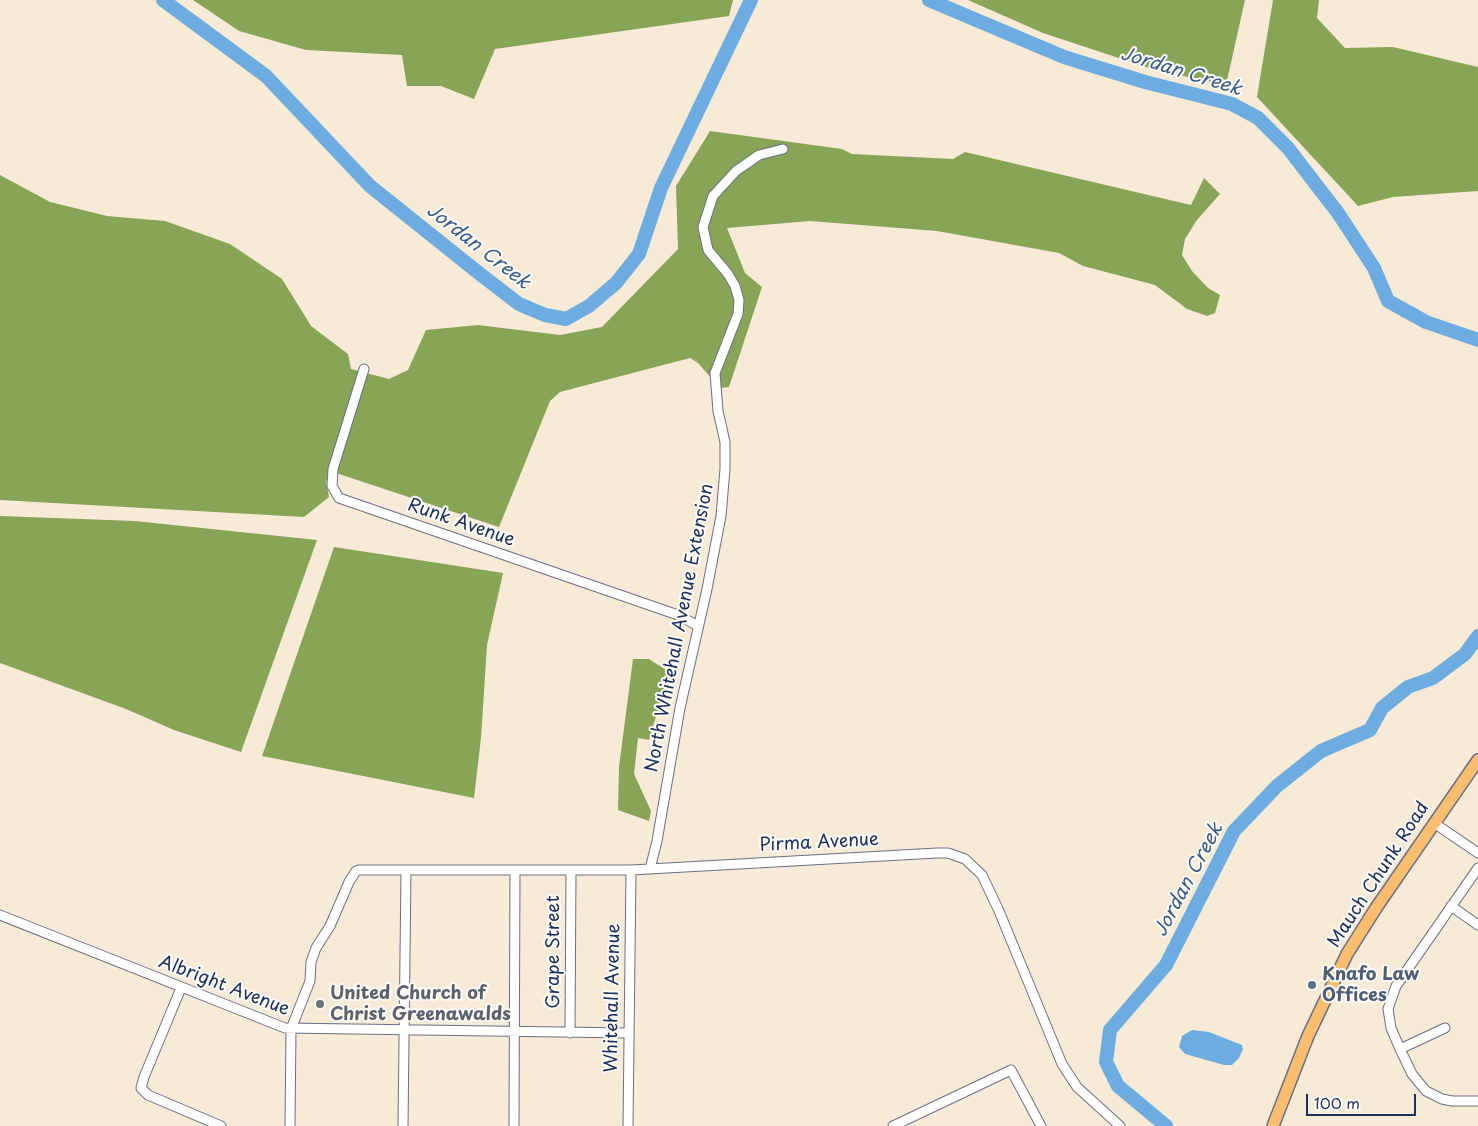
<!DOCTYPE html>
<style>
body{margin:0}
#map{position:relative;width:1478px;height:1126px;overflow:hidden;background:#f7ead6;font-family:"Playpen Sans",sans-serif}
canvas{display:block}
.scale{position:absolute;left:1306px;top:1094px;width:110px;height:22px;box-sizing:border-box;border:2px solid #1b2f5e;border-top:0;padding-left:6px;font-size:15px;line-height:18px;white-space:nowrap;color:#1b2f5e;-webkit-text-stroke:4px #fdfcf7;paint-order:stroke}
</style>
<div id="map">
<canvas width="1478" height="1126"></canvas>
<div class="scale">100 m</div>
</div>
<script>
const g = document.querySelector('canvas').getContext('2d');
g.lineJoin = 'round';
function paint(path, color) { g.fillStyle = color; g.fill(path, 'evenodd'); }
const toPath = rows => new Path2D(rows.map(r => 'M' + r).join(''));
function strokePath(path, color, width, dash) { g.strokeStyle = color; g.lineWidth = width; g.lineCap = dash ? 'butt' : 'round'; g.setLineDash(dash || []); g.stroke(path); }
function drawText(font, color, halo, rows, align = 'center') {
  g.font = font + ' "Playpen Sans",sans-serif'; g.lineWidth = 4; g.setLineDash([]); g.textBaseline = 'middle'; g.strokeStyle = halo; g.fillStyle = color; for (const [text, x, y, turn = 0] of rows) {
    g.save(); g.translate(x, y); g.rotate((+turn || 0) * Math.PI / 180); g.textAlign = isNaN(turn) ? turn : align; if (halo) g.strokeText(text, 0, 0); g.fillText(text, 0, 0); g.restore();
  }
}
const forest = toPath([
 [193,0,733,0,729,16,495,49,474,99,441,86,407,86,402,55,306,50,239,31],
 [968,0,1245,0,1226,85,1155,70,1043,33],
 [1273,0,1319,0,1317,18,1345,48,1393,47,1478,67,1478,191,1393,197,1358,206,1257,97],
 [710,131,842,149,852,154,953,159,965,152,1191,205,1204,178,1220,194,1197,220,1185,239,1182,255,1192,271,1208,288,1220,295,1215,313,1207,316,1187,309,1155,285,1083,266,1059,253,937,231,810,221,727,228,745,273,762,287,729,387,720,388,698,363,690,358,560,392,550,401,499,527,330,471,326,482,329,497,304,517,0,500,0,175,50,202,107,216,165,221,230,244,282,279,311,326,348,354,351,369,389,379,408,370,426,330,478,325,560,335,602,327,678,249,676,186],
 [0,516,135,521,317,540,241,752,174,730,126,709,0,663],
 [334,547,503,573,487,645,481,738,474,798,262,756],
 [633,659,649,659,669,672,649,740,638,738,634,774,651,811,649,821,618,810,619,767]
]);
const water = toPath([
 [1192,1030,1209,1032,1242,1045,1243,1049,1239,1058,1232,1065,1224,1065,1185,1054,1179,1047,1182,1036]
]);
const river = toPath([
 [163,0,266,76,370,186,480,274,519,304,545,315,566,319,589,306,616,283,639,254,661,188,751,0],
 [929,0,1064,57,1145,82,1232,104,1258,118,1288,148,1338,213,1374,268,1388,301,1426,322,1478,340],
 [1166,1126,1118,1086,1106,1062,1110,1030,1166,965,1234,831,1277,786,1321,751,1370,730,1382,708,1408,687,1433,678,1465,654,1478,636]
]);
const minor = toPath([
 [364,369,333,469,332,486,339,498,678,615,698,626],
 [1434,823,1478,853],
 [1478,868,1396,986,1388,1009,1391,1028,1400,1049,1412,1074,1426,1091,1442,1099,1452,1101,1478,1101],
 [650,869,657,841,680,708,707,589,721,516,725,469,725,442,718,411,715,373,738,314,739,300,735,286,728,274,708,250,703,227,713,196,736,171,759,155,783,149],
 [1451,906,1478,925],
 [0,915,285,1028,629,1033],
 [181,988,144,1077,141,1088,148,1095,221,1126],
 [570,1033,571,871],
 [1400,1049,1445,1028],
 [290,1126,291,1029,310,981,311,962,316,948,330,926,349,882,356,871,359,870,631,870,937,853,948,853,965,859,982,875,999,911,1062,1064,1077,1087,1120,1126],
 [403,1126,406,870],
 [514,1126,515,871],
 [628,1126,631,870],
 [893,1126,1011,1070,1041,1126]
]);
const major = toPath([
 [1273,1126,1308,1036,1347,954,1376,908,1478,760]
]);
const markers = [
 [1312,985,5,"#5c6f8a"],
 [320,1004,5,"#6b7280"]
];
const streetNames = [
 ["Runk Avenue",461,523,19],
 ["North Whitehall Avenue Extension",680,628,-79],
 ["Pirma Avenue",819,843,-3],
 ["Mauch Chunk Road",1379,875,-57],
 ["Grape Street",554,952,-90],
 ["Albright Avenue",224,986,21],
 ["Whitehall Avenue",613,998,-89]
];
const serviceNames = [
 ["Knafo Law",1322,975],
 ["Offices",1322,996]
];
const worshipNames = [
 ["United Church of",330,994],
 ["Christ Greenawalds",330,1015]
];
const waterNames = [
 ["Jordan Creek",1181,72,17],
 ["Jordan Creek",478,247,38],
 ["Jordan Creek",1189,880,-62]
];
paint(forest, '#88a457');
paint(water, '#6dace0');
strokePath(river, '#6dace0', 14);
strokePath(minor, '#687088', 11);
strokePath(major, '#687088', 14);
strokePath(minor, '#fff', 9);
strokePath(major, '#fbbd6e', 11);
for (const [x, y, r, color] of markers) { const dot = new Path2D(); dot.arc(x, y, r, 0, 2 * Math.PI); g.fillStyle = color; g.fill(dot); strokePath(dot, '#fdfcf7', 2); }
drawText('18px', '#1b2f5e', '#fdfcf7', streetNames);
drawText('bold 18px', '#4e5e75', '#fdfcf7', serviceNames, 'left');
drawText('bold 18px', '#5b616d', '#fdfcf7', worshipNames, 'left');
drawText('italic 19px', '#385b8c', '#fdfcf7', waterNames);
</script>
